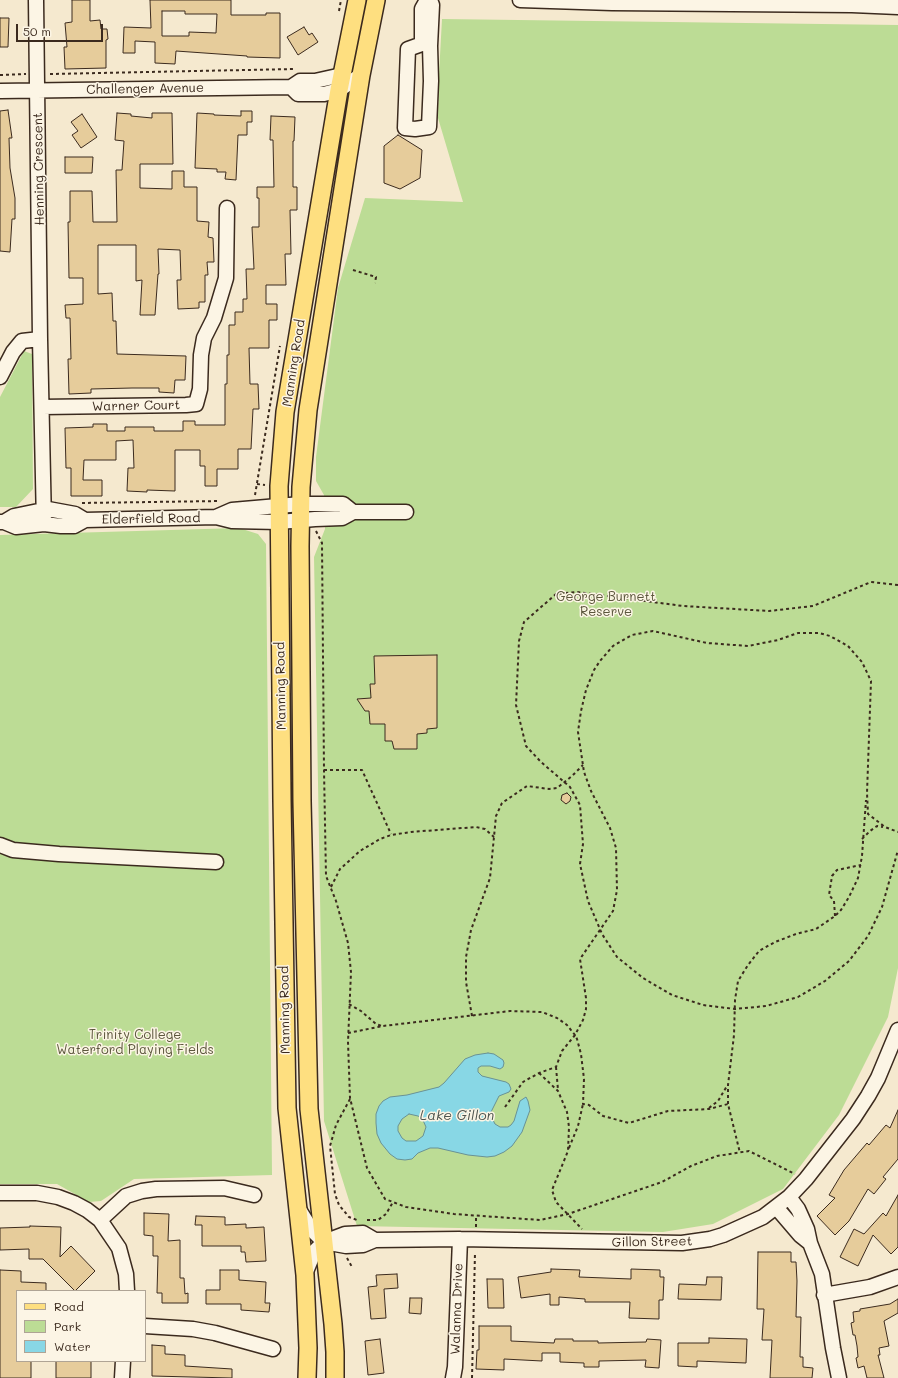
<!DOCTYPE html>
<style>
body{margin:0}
#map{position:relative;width:898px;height:1378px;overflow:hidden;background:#f5e9cf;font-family:Mali,sans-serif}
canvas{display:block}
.legend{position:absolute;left:16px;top:1290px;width:130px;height:72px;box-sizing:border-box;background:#fcf5e5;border:1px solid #afa495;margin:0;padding:5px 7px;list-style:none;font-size:12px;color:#3b2a1e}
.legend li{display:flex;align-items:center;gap:8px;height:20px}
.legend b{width:20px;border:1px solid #afa495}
.scale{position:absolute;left:16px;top:24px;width:87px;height:18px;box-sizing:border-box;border:2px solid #3b2a1e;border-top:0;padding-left:5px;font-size:12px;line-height:14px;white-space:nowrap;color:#3b2a1e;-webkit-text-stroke:3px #fcf5e5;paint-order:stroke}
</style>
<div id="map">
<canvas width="898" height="1378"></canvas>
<ul class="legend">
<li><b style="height:5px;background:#fedf80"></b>Road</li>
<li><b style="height:11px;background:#bcdc95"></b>Park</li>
<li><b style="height:11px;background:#88d7e5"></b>Water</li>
</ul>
<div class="scale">50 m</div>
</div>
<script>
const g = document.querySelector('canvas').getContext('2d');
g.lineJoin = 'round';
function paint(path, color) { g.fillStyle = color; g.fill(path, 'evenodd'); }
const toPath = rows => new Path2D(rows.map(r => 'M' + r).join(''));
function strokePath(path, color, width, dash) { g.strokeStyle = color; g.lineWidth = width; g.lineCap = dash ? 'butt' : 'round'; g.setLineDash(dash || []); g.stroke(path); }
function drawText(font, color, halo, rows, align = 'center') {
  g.font = font + ' Mali,sans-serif'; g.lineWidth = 3; g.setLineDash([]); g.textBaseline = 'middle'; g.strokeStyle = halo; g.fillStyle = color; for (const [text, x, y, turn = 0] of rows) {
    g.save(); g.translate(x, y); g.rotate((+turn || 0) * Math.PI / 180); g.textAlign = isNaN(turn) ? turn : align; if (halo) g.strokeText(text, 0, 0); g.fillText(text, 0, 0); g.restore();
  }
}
const green = toPath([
 [442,19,898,25,898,968,888,1017,839,1115,783,1189,713,1224,663,1232,357,1226,324,1121,314,557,325,529,324,495,316,481,316,457,338,288,365,198,463,202,438,118,439,74],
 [24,351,32,354,33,489,16,507,0,507,0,397],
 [239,528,258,534,266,544,272,1175,134,1179,101,1201,89,1202,57,1184,0,1184,0,535]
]);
const water = toPath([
 [488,1053,494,1054,503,1060,504,1063,503,1067,500,1069,490,1066,481,1066,478,1068,478,1072,482,1076,506,1082,509,1084,511,1089,509,1092,499,1096,491,1112,491,1116,495,1124,500,1127,508,1127,511,1125,514,1121,520,1101,526,1097,528,1101,530,1110,522,1132,512,1146,504,1152,495,1156,487,1157,468,1155,438,1148,430,1148,418,1153,412,1159,405,1160,397,1159,390,1154,381,1143,377,1134,376,1123,376,1114,379,1106,383,1101,390,1097,407,1095,439,1087,444,1083,465,1059,475,1055,488,1053],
 [409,1114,418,1116,422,1118,426,1127,423,1136,416,1141,406,1141,402,1138,398,1131,398,1126,402,1119,409,1114]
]);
const building = toPath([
 [72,0,90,0,90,21,100,20,101,29,107,29,108,39,106,40,106,68,65,69,64,47,67,47,65,23,72,22,72,0],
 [150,0,231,0,231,15,266,15,266,13,280,13,280,58,247,57,247,56,176,51,175,64,155,63,155,42,135,41,135,53,123,53,124,27,151,28,150,0],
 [162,11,185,11,185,14,217,14,216,33,189,32,189,36,162,36,162,11],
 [0,18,9,18,8,47,0,47,0,18],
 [304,27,309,35,312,33,318,42,298,55,287,37,304,27],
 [8,110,12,138,9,138,10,168,15,198,15,219,12,219,10,252,0,251,0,111,8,110],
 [241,111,252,111,252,122,247,122,247,135,238,135,236,180,225,179,226,172,217,172,217,169,195,168,197,113,214,114,214,115,241,116,241,111],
 [117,113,131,114,131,116,152,118,152,113,172,113,173,164,140,164,140,188,172,189,172,171,184,171,184,187,197,187,197,221,209,222,208,237,213,238,214,262,207,262,208,275,205,275,205,302,199,302,199,308,178,309,177,280,181,280,180,250,158,249,159,274,158,274,155,315,140,315,142,280,136,281,136,245,98,245,98,294,112,293,113,321,116,321,117,354,186,356,185,380,175,380,174,393,159,392,159,388,132,388,91,389,91,393,69,394,68,359,71,359,70,318,66,318,65,305,83,304,83,278,69,278,68,222,70,222,70,191,92,191,93,222,117,222,116,170,122,170,124,141,115,140,117,113],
 [82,114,97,137,81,148,72,135,78,131,71,122,82,114],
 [271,116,295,117,294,141,293,141,293,187,297,187,297,210,290,210,291,254,285,254,286,285,266,285,266,304,277,304,277,320,269,320,269,348,249,348,250,384,258,384,259,409,253,409,251,449,238,449,238,469,217,469,217,486,205,486,205,466,200,466,200,450,175,450,175,491,147,490,147,492,127,491,128,468,134,468,133,440,116,441,116,460,84,460,83,480,102,480,102,496,71,496,71,468,66,468,65,428,93,427,93,424,107,424,107,431,125,431,125,427,154,427,154,431,183,431,183,421,195,421,195,425,225,425,225,384,227,384,227,355,229,355,229,325,235,325,235,312,243,312,243,299,247,299,246,269,254,269,252,227,259,227,259,198,257,198,257,187,274,187,273,140,270,140,271,116],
 [398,135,422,150,420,178,400,189,384,183,384,146,398,135],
 [65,157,93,157,92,173,65,173,65,157],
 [437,655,437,728,427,729,427,733,417,734,417,749,394,749,392,741,385,741,385,724,370,724,369,711,365,711,357,699,371,698,370,684,375,684,374,656,437,655],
 [567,793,571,797,570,801,566,804,561,800,562,795,567,793],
 [898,1110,898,1159,883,1177,886,1179,874,1194,868,1189,849,1221,835,1235,817,1216,835,1198,829,1195,844,1170,867,1143,869,1145,886,1125,890,1128,898,1110],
 [898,1195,898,1247,891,1254,873,1235,858,1266,840,1257,854,1229,864,1234,883,1213,886,1216,898,1195],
 [144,1213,169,1214,168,1241,180,1240,180,1278,184,1278,185,1294,188,1293,188,1303,162,1303,162,1293,157,1293,158,1256,153,1256,153,1236,144,1235,144,1213],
 [196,1216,225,1217,225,1225,246,1224,246,1228,264,1227,266,1261,246,1262,245,1252,241,1252,241,1246,202,1246,202,1225,195,1225,196,1216],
 [30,1226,61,1227,60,1257,71,1246,95,1271,75,1291,43,1259,29,1259,29,1249,0,1250,0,1228,30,1227,30,1226],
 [758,1252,791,1252,791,1262,796,1262,797,1281,796,1317,801,1317,800,1357,803,1357,803,1367,813,1368,812,1378,770,1378,772,1340,762,1340,764,1309,757,1309,758,1252],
 [551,1269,580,1270,579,1277,631,1279,631,1269,660,1270,660,1277,664,1277,663,1300,659,1300,659,1319,629,1318,630,1302,585,1302,585,1299,559,1297,559,1305,550,1305,550,1294,521,1298,518,1277,551,1272,551,1269],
 [0,1270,21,1271,21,1282,46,1283,46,1291,17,1291,17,1361,31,1361,31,1378,0,1378,0,1270],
 [220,1270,239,1270,239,1280,266,1282,265,1303,270,1303,269,1312,241,1310,241,1304,206,1304,206,1290,220,1290,220,1270],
 [397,1274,398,1288,384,1289,386,1318,371,1319,368,1287,377,1286,376,1275,397,1274],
 [707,1277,722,1277,721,1300,678,1299,679,1284,706,1285,707,1277],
 [487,1279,503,1279,504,1308,488,1308,487,1279],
 [410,1298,422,1298,421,1314,409,1313,410,1298],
 [898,1299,898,1313,884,1321,889,1346,879,1348,880,1355,878,1355,884,1378,867,1378,864,1366,858,1368,856,1358,858,1357,857,1346,855,1335,853,1335,851,1323,854,1322,853,1312,860,1311,860,1309,890,1304,898,1299],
 [479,1326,511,1326,511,1341,554,1343,555,1339,573,1339,573,1341,598,1341,598,1343,646,1342,647,1339,661,1340,659,1368,645,1367,646,1360,599,1361,599,1367,584,1367,584,1363,560,1362,560,1353,542,1353,542,1361,504,1359,504,1370,476,1369,477,1350,479,1350,479,1326],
 [709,1338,747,1339,746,1363,697,1361,697,1367,678,1366,678,1343,709,1343,709,1338],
 [380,1339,384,1373,368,1375,365,1341,380,1339],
 [152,1345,165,1346,165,1354,185,1355,185,1366,232,1369,232,1378,152,1376,152,1345],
 [56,1361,91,1361,91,1378,56,1378,56,1361]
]);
const path = toPath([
 [339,11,341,0],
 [50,74,294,69],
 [0,75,26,74],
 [353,270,376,277,375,283],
 [257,484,265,485],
 [255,495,280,346],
 [82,503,220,501],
 [316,531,322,543,324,770,326,876,336,901,348,943,351,972,348,1042,350,1098,367,1168,385,1199,406,1207,454,1214,540,1220,568,1214,662,1182,691,1166,717,1156,749,1151,795,1174],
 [898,585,871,582,813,606,769,611,683,606,577,592,556,594,524,622,519,641,516,705,526,746,541,762,570,787,580,805,583,844,580,864,588,901,602,934,617,957,643,978,672,995,703,1005,735,1009,766,1006,798,997,825,981,849,961,868,936,882,907,898,850],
 [324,770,362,770,391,834],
 [862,839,870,831,877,826,883,827],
 [331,887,340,869,360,851,380,839,391,835,411,832,476,827,485,829,494,837],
 [835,916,834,901,829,895,832,876,837,870,861,865],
 [349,1004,361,1011,376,1024,382,1026],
 [472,1016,466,982,466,957,471,930,490,878,496,816,502,803,527,786,549,789,557,788,572,776,583,765],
 [348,1033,383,1026,510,1011,542,1012,557,1018,567,1025,575,1035,583,1020,586,1009,586,998,580,959,613,911,617,890,616,848,610,828,591,791,584,772,578,732,581,711,586,690,594,670,600,661,613,646,632,635,653,631,707,643,748,646,778,640,798,633,819,633,830,636,848,646,862,662,871,681,867,793,868,814,885,827,898,832],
 [556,1067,558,1090],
 [539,1073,558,1091,567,1112,569,1127,568,1151,552,1190,556,1202,582,1229],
 [350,1099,336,1125,330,1146,335,1194,339,1205,349,1217,357,1220],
 [728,1104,728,1085,734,1035,735,1000,738,981,748,965,759,951,775,942,796,934,816,929,835,916,841,910,849,897,858,878,862,856,866,800],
 [505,1107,523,1082,539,1073,556,1067,562,1051,575,1035,577,1039,581,1054,584,1079,583,1104,589,1105,603,1116,629,1123,668,1111,709,1109,728,1104,740,1153],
 [709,1108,718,1101,727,1086],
 [569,1148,578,1126,583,1104],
 [367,1220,378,1220,386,1214,393,1202],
 [476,1227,476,1216],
 [347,1258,352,1267],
 [472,1378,475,1253]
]);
const minor = toPath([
 [36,0,40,339,44,524],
 [427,0,422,9,422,44,408,49,405,128,415,129,429,127,431,81,430,46,432,5,430,0],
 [520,0,612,3,852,5,898,7],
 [291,87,298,94,324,94,339,90,361,75],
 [0,91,291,87,300,81,315,81,342,75],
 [0,377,13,352,22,341,40,339],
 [42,407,186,405,196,404,200,389,201,355,204,338,214,318,226,278,227,208],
 [216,517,232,510,301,504,343,504,353,512],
 [0,522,4,522,16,527,44,524,61,526,74,526,85,520,216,517,232,521,279,522,315,519,342,518,353,512,406,512],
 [4,522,14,516,48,509,75,514,85,520],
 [0,845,13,850,59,854,216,862],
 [0,1193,37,1193,58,1197,74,1203,87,1210,100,1220,119,1248,126,1274,127,1291],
 [789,1197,798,1209,807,1229,810,1243,822,1274,833,1348,839,1378],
 [776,1207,800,1235,810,1243],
 [298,1208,311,1229,324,1242,346,1246,363,1245,375,1240,460,1239,682,1243,710,1239,723,1235,763,1217,789,1197,806,1179,853,1119,868,1096,878,1078,898,1030],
 [100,1220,126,1196,142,1191,156,1189,224,1188,254,1195],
 [305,1274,314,1252,324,1242,345,1234,363,1233,375,1240],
 [824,1295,870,1287,898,1277],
 [145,1326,193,1329,215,1333,273,1349],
 [122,1378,123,1361],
 [453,1378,455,1367,460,1239]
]);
const major = toPath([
 [307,1378,308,1348,305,1275,287,1108,282,800,279,486,285,412,339,90,357,0],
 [335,1378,335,1352,333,1324,309,1109,302,801,300,546,301,487,308,410,361,75,376,0]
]);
const streetNames = [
 ["Challenger Avenue",145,89,-1],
 ["Henning Crescent",39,169,-91],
 ["Manning Road",294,363,-81],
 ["Warner Court",136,406,-1],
 ["Elderfield Road",151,519,-1],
 ["Manning Road",281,686,-91],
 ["Manning Road",285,1010,-91],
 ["Gillon Street",652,1242,-1],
 ["Walanna Drive",457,1309,-88]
];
const parkNames = [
 ["George Burnett",606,597],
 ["Reserve",606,612],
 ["Trinity College",135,1035],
 ["Waterford Playing Fields",135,1050]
];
const waterNames = [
 ["Lake Gillon",457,1116]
];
paint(green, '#bcdc95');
paint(water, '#88d7e5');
strokePath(water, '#699295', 1);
paint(building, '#e6cc9b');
strokePath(building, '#3b2a1e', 1);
strokePath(minor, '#3b2a1e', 17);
strokePath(major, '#3b2a1e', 20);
strokePath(path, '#3b2a1e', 2, [3, 3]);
strokePath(minor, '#fcf5e5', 14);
strokePath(major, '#fedf80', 17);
drawText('13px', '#3b2a1e', '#fcf5e5', streetNames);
drawText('13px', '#5b563c', '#fcf5e5', parkNames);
drawText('italic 14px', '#4e5550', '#fcf5e5', waterNames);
</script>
